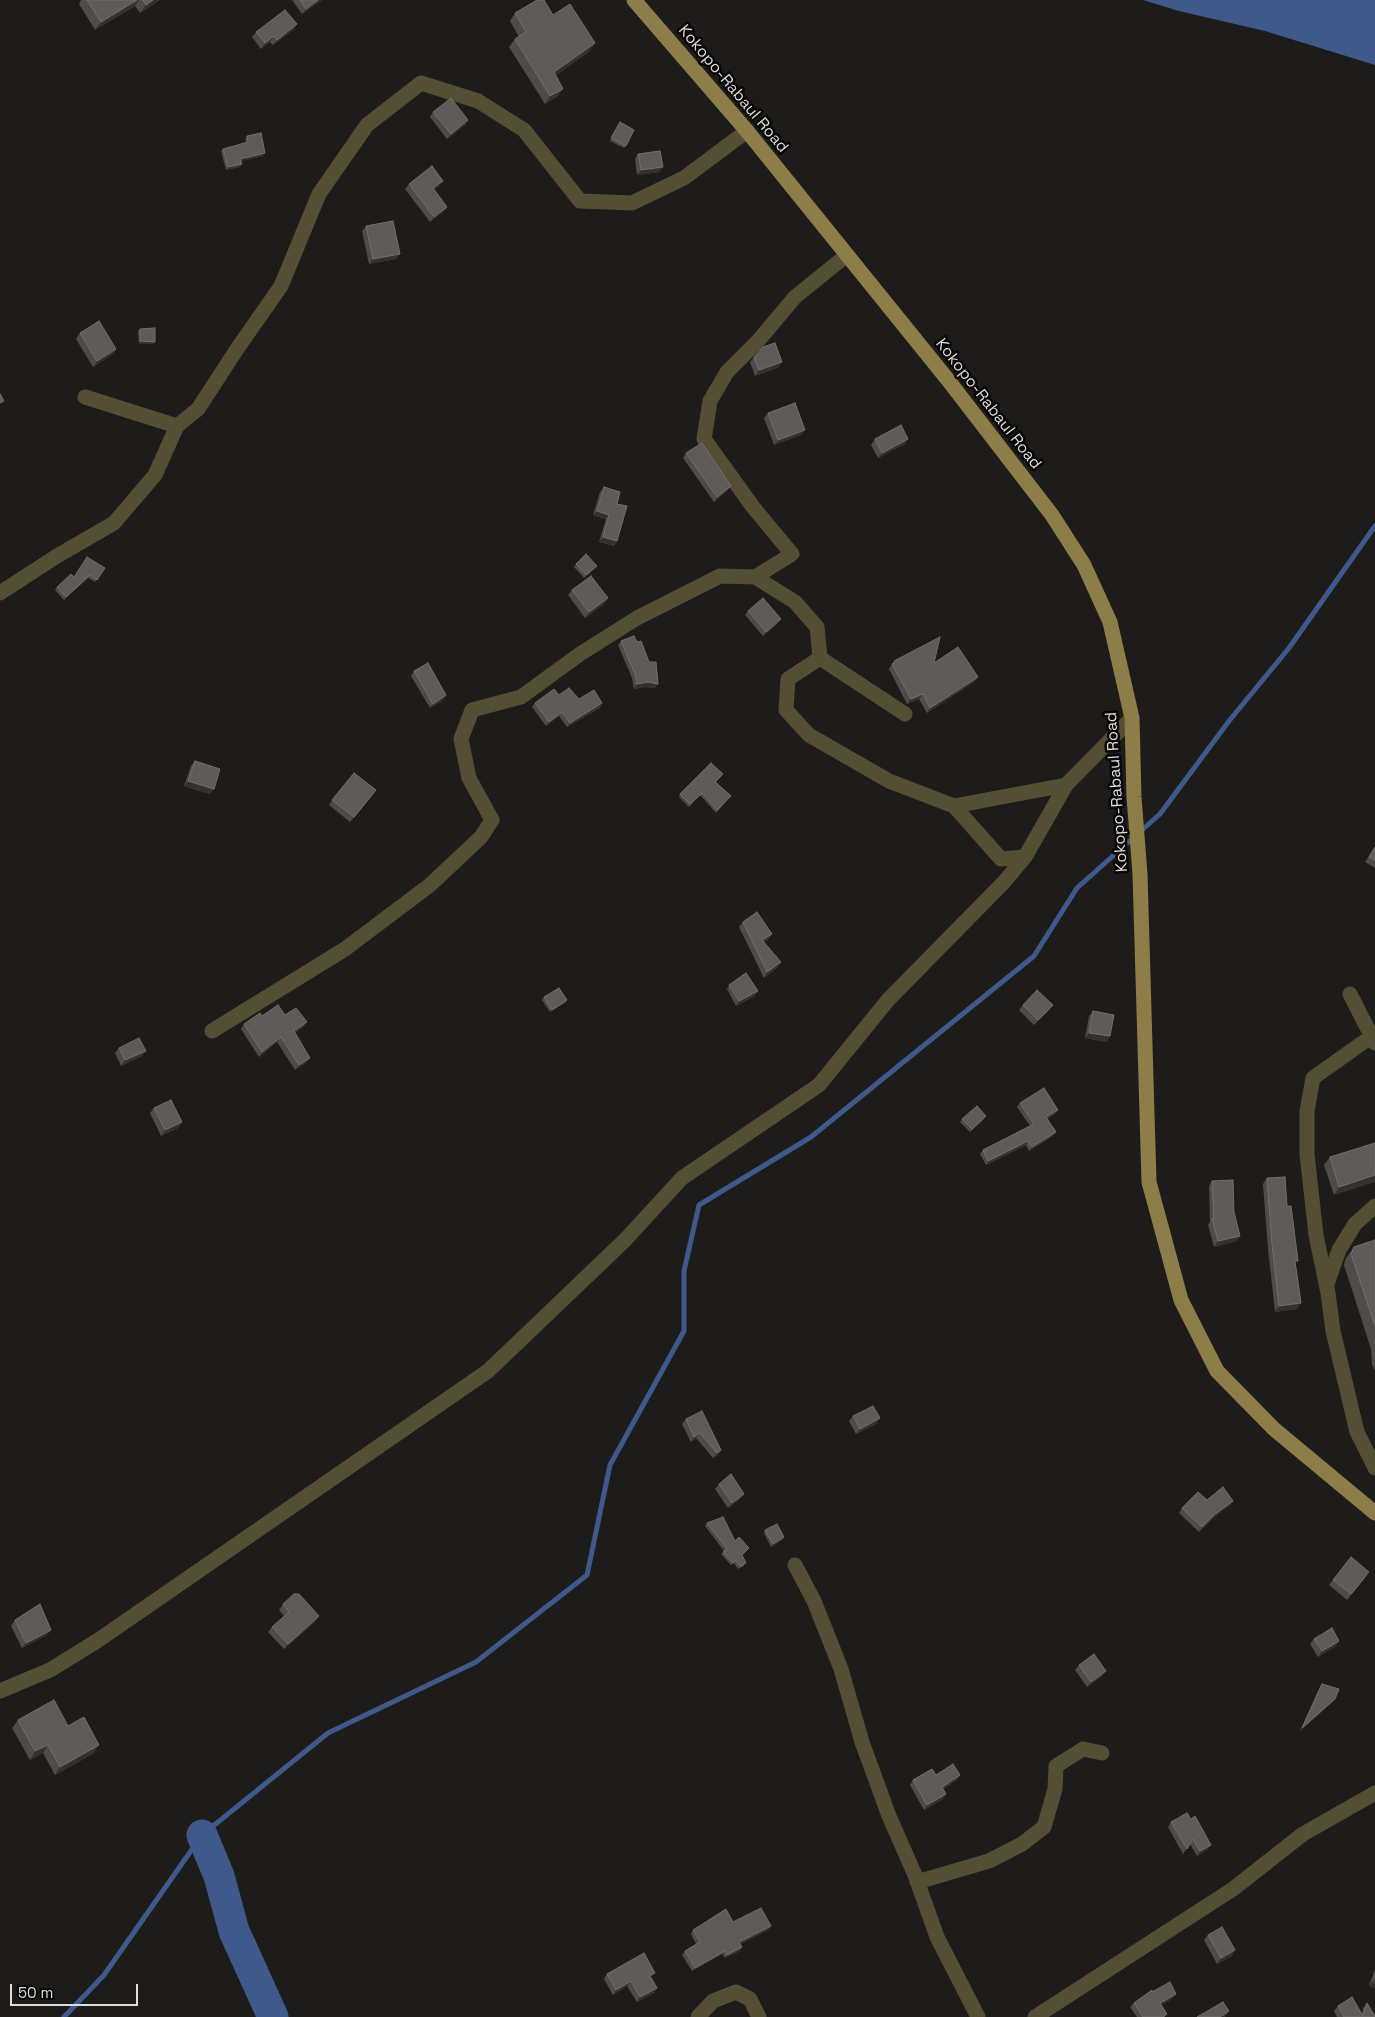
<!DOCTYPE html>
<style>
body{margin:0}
#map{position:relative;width:1375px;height:2017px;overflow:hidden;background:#1e1c1a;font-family:"Space Grotesk",sans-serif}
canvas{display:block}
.scale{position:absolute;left:10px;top:1984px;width:128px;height:22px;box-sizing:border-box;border:2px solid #dfdddc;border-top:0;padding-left:6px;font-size:15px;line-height:18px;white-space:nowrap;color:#dfdddc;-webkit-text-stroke:4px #080706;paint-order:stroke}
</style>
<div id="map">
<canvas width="1375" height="2017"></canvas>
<div class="scale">50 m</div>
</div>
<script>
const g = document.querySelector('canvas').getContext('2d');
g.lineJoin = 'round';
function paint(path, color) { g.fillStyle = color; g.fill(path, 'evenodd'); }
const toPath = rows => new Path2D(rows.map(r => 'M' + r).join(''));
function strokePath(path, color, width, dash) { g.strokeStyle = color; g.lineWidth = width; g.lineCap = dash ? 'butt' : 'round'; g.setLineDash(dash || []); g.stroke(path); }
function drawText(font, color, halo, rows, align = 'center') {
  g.font = font + ' "Space Grotesk",sans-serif'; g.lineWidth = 5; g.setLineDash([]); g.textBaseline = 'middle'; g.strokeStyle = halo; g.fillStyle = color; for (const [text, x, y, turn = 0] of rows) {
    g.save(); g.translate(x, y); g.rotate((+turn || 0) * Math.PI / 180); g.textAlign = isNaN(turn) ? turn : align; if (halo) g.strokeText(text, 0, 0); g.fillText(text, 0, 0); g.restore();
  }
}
const water = toPath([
 [1143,0,1375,0,1375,65,1265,31,1179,11]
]);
const stream = toPath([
 [64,2017,104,1975,202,1835,328,1733,476,1662,587,1575,610,1465,684,1331,684,1271,699,1205,811,1137,1034,956,1077,888,1160,814,1229,721,1289,648,1375,526]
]);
const river = toPath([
 [202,1835,219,1876,234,1931,273,2017]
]);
const street = toPath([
 [85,397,177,426,198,409,237,349,281,286,319,194,367,125,421,83,478,101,524,130,580,201,632,203,684,178,747,131],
 [755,577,792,554,753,507,704,439,710,401,727,372,758,341,795,297,847,255],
 [0,593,57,556,114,523,155,475,177,426],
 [820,658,905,714],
 [954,806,1066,785],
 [1350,994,1375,1043],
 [212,1031,345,949,430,885,481,837,492,820,469,778,461,739,472,710,521,697,580,654,637,618,720,576,755,577,795,602,817,627,820,658,788,679,786,710,809,735,889,781,954,806,1001,859,1025,857,1066,785,1132,718],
 [1372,1036,1313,1078,1307,1111,1307,1154,1316,1235,1328,1293,1333,1331,1357,1432,1375,1468],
 [1327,1284,1339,1250,1355,1224,1375,1206],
 [795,1565,814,1601,841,1669,862,1742,889,1816,915,1875,937,1937,978,2017],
 [0,1691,50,1670,97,1641,488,1371,625,1240,682,1178,819,1085,888,1000,1004,882,1025,857],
 [917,1882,989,1861,1022,1844,1044,1827,1055,1789,1056,1766,1083,1749,1102,1753],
 [698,2017,713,2001,736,1992,750,1999,759,2017],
 [1035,2017,1233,1889,1303,1834,1375,1793]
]);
const primary = toPath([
 [634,0,747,131,948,380,1052,515,1084,565,1110,622,1132,718,1134,797,1140,874,1149,1182,1181,1300,1217,1371,1274,1429,1375,1513]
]);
const wall = toPath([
 [81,0,160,0,140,13,135,6,95,30,79,4],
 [292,0,322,0,302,14],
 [515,13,553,15,590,51,556,75,558,96,545,104,509,47,515,39,519,37,510,21],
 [297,24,293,30,273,45,270,42,261,49,252,37,256,32],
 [433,112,468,120,465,125,447,139,430,117],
 [620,122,626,146,624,148,610,141],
 [247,136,263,156,241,161,242,164,240,167,226,170,221,151,223,149,246,143,245,139],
 [638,154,663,167,659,172,637,175,635,159],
 [409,184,439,186,434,190,447,207,443,212,430,222,405,189],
 [366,226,396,259,369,264,362,231],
 [140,329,155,342,153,344,139,344,138,331],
 [80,333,116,349,113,354,93,367,76,339],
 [754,357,779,367,755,376,750,362],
 [768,413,801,435,774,445,764,418],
 [875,439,905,444,878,458,871,445],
 [686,453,728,490,714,502,683,458],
 [604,487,617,504,617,541,614,546,599,542,606,519,593,515,600,492],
 [576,564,597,566,584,578,574,567],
 [105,568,95,582,88,578,64,600,55,590,57,587,74,577],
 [572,590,604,604,585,618,568,595],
 [748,611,778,623,763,636,745,615],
 [621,641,655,688,645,687,634,689,632,678,618,645],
 [894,661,934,663,978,677,974,682,927,713,919,699,907,704,889,669],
 [414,671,446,695,443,700,430,708,411,676],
 [579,699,600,708,567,727,559,716,546,726,532,707,535,703],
 [195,761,214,789,210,794,184,786,191,766],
 [723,774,716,782,731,796,716,813,700,795,689,807,679,797,680,794],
 [372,796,350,822,329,805,332,800],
 [1375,847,1375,868,1365,862],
 [743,922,768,940,764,942,778,967,764,978,739,927],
 [729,985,755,996,736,1006,727,989],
 [544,997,567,1000,565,1003,550,1012,542,1000],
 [1023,1005,1049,1010,1034,1025,1019,1010],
 [1093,1011,1107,1042,1085,1038,1089,1016],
 [285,1015,307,1022,303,1027,295,1033,306,1063,295,1070,277,1042,259,1057,241,1029,244,1024,262,1016],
 [119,1048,142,1056,121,1066,115,1053],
 [1020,1103,1055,1114,1047,1119,1053,1136,1029,1151,1026,1145,986,1165,980,1154,983,1150,1030,1126,1017,1107],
 [154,1108,178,1128,161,1136,150,1113],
 [962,1119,984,1119,970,1132,960,1122],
 [1375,1143,1334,1195,1324,1165,1330,1157],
 [1267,1178,1287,1206,1295,1265,1297,1309,1275,1312,1268,1249,1263,1184],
 [1212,1181,1234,1212,1237,1241,1214,1247,1208,1225,1210,1222,1209,1186],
 [1375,1240,1375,1370,1372,1365,1371,1349,1344,1265,1346,1258,1354,1247],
 [853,1416,876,1424,856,1434,849,1421],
 [686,1419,721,1450,718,1455,713,1458,696,1438,691,1442,682,1424],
 [719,1484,740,1499,728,1508,715,1489],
 [1207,1500,1233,1501,1230,1505,1212,1519,1199,1532,1179,1513,1182,1508],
 [707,1523,747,1550,742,1555,744,1566,738,1569,734,1563,731,1565,721,1554,724,1551,705,1526],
 [765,1530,784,1537,782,1540,771,1547,764,1533],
 [1365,1578,1347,1600,1329,1585,1333,1580],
 [283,1604,315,1622,284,1649,268,1632,272,1627,284,1616,279,1610],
 [15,1620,47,1635,22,1648,11,1626],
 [1314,1639,1339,1641,1336,1646,1318,1657,1310,1644],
 [1079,1665,1102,1676,1087,1687,1075,1670],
 [1322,1684,1333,1701,1300,1731,1320,1687],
 [18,1720,68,1726,94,1753,55,1775,43,1753,30,1760,12,1728],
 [936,1775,960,1775,957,1780,943,1789,946,1794,943,1799,924,1810,910,1785,913,1780],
 [1171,1822,1208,1849,1197,1856,1190,1844,1183,1854,1168,1827],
 [733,1922,771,1926,768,1930,740,1944,742,1947,740,1951,725,1958,722,1954,692,1971,682,1955,685,1951,696,1944,691,1934,693,1930],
 [1208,1935,1232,1956,1217,1964,1204,1940],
 [1375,1969,1375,1988,1369,1986],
 [607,1974,652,1978,657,1988,654,1993,637,2002,627,1986,613,1995,604,1979],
 [1152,1992,1172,1999,1161,2005,1165,2017,1137,2017,1130,2007,1134,2003],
 [1367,2003,1375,2017,1337,2017,1334,2011,1338,2006,1362,2013,1363,2008]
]);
const shadedWall = toPath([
 [137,0,139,0,135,6,95,30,101,22],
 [153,0,160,0,140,13,146,5],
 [318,0,322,0,302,14,306,9],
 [297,24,293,30,273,45,277,40],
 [274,36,270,42,261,49,265,43],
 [595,43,590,51,549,80,554,72],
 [563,89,558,96,545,104,550,96],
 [468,120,465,125,447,139,451,134],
 [265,153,263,156,238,162,240,159],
 [242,164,240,167,226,170,228,167],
 [663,167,659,172,637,175,641,170],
 [443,181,439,186,429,194,433,188],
 [447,207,443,212,430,222,434,217],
 [400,254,396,259,369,264,373,259],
 [140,341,155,342,153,344,139,344],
 [116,349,113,354,93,367,97,361],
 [782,362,779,367,755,376,759,370],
 [805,430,801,435,774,445,778,440],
 [908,439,905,444,878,458,882,453],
 [731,486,728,490,714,502,717,497],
 [597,511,609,515,606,519,593,515],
 [603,537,617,541,614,546,599,542],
 [90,575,88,578,64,600,66,597],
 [608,598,604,604,585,618,589,612],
 [781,619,778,623,763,636,766,632],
 [978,677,974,682,927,713,930,708],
 [648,682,658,684,655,688,645,687,634,689,637,684],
 [923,694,919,699,907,704,911,699],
 [446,695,443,700,430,708,433,704],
 [602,703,600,708,567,727,570,723],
 [562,712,559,716,546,726,549,722],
 [188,781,214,789,210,794,184,786],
 [772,934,768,940,759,945,762,940],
 [781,962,778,967,764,978,767,972],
 [758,991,755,996,736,1006,739,1001],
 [567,1000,565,1003,550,1012,552,1010],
 [1053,1005,1049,1010,1034,1025,1038,1020],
 [307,1022,303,1027,290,1036,294,1031],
 [1089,1033,1110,1036,1107,1042,1085,1038],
 [281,1037,277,1042,259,1057,262,1052],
 [146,1051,142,1056,121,1066,125,1060],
 [310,1058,306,1063,295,1070,299,1065],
 [1058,1110,1055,1114,1043,1121,1046,1117],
 [182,1122,178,1128,161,1136,165,1130],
 [1056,1132,1053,1136,1029,1151,1032,1147],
 [1028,1141,1026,1145,986,1165,988,1161],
 [1375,1175,1375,1182,1334,1195,1339,1187],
 [1240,1236,1237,1241,1214,1247,1218,1241],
 [1301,1303,1297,1309,1275,1312,1279,1306],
 [880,1418,876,1424,856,1434,860,1429],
 [700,1433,696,1438,691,1442,694,1437],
 [721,1450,718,1455,713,1458,717,1453],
 [744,1494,740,1499,728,1508,732,1503],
 [1233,1501,1230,1505,1212,1519,1199,1532,1202,1527,1215,1514],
 [784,1537,782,1540,771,1547,773,1544],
 [319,1616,315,1622,284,1649,288,1644],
 [51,1630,47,1635,22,1648,26,1643],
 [1339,1641,1336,1646,1318,1657,1322,1651],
 [1106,1671,1102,1676,1087,1687,1091,1682],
 [1335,1699,1333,1701,1300,1731,1302,1728],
 [48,1745,43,1753,30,1760,35,1751],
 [99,1745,94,1753,55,1775,60,1767],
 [960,1775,957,1780,939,1792,942,1787],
 [946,1794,943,1799,924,1810,927,1805],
 [1211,1845,1208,1849,1197,1856,1200,1851],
 [771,1926,768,1930,737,1945,739,1942],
 [742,1947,740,1951,725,1958,727,1955],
 [1235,1950,1232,1956,1217,1964,1221,1958],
 [725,1951,722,1954,692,1971,695,1968],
 [631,1981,627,1986,613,1995,616,1990],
 [1373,1981,1375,1982,1375,1988,1369,1986],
 [657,1988,654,1993,637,2002,640,1997],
 [1176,1994,1172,1999,1156,2008,1160,2003],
 [1229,2011,1225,2017,1220,2017]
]);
const building = toPath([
 [87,0,137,0,101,22,87,0],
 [143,0,153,0,146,5,143,0],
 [300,0,318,0,306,9,300,0],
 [537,0,544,0,553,15,570,4,595,43,554,72,563,89,550,96,515,39,526,32,515,13,537,0],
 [285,10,297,24,277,40,274,36,265,43,256,32,285,10],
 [451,98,468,120,451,134,433,112,451,98],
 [620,122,634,130,626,146,611,138,620,122],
 [261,133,265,153,240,159,242,164,228,167,223,149,248,142,247,136,261,133],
 [660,151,663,167,641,170,638,154,660,151],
 [432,166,443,181,433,188,447,207,434,217,409,184,432,166],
 [393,221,400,254,373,259,366,226,393,221],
 [99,321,116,349,97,361,80,333,99,321],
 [155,328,155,342,140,341,140,329,155,328],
 [775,343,782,362,759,370,754,357,763,347,775,343],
 [0,394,4,401,0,403,0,394],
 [795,403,805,430,778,440,768,413,795,403],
 [901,425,908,439,882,453,875,439,901,425],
 [702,443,731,486,717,497,686,453,702,443],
 [604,487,620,492,617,504,627,506,617,541,603,537,609,515,597,511,604,487],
 [586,554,597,566,586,575,576,564,586,554],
 [87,557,105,568,97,580,90,575,66,597,57,587,71,574,74,577,87,557],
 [591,576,608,598,589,612,572,590,591,576],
 [763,598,781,619,766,632,748,611,763,598],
 [634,636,637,642,641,641,649,662,656,662,658,684,648,682,637,684,635,674,621,641,634,636],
 [940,637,934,663,958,647,978,677,930,708,923,694,911,699,892,664,895,663,894,661,940,637],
 [428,663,446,695,433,704,414,671,428,663],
 [569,688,579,699,594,690,602,703,570,723,562,712,549,722,535,703,554,689,559,695,569,688],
 [195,761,220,769,214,789,188,781,195,761],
 [711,763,723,774,715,782,731,796,717,810,702,793,690,804,680,794,711,763],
 [354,773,376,790,354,817,332,800,354,773],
 [1375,847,1375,860,1369,857,1375,847],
 [757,912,772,934,762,940,781,962,767,972,743,922,757,912],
 [746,973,758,991,739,1001,729,985,746,973],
 [559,988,567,1000,552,1010,544,997,559,988],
 [1037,990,1053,1005,1038,1020,1023,1005,1037,990],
 [278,1005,285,1015,296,1008,307,1022,294,1031,310,1058,299,1065,281,1037,262,1052,244,1024,260,1013,262,1016,278,1005],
 [1093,1011,1114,1015,1110,1036,1089,1033,1093,1011],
 [139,1038,146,1051,125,1060,119,1048,139,1038],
 [1044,1088,1058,1110,1046,1117,1056,1132,1032,1147,1028,1141,988,1161,983,1150,1034,1124,1020,1103,1044,1088],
 [171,1100,182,1122,165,1130,154,1108,171,1100],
 [977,1106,986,1116,972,1129,962,1119,977,1106],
 [1375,1143,1375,1175,1339,1187,1330,1157,1375,1143],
 [1285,1177,1287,1206,1291,1206,1298,1261,1295,1261,1301,1303,1279,1306,1272,1244,1267,1178,1285,1177],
 [1233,1180,1234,1212,1240,1236,1218,1241,1212,1219,1214,1219,1212,1181,1233,1180],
 [1375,1240,1375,1326,1351,1254,1354,1247,1375,1240],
 [873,1406,880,1418,860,1429,853,1416,873,1406],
 [702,1411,721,1450,717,1453,700,1433,694,1437,686,1419,702,1411],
 [731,1474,744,1494,732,1503,719,1484,731,1474],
 [1223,1487,1233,1501,1215,1514,1202,1527,1182,1508,1198,1492,1207,1500,1223,1487],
 [723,1517,735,1541,739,1537,749,1548,742,1555,746,1563,740,1566,735,1560,733,1563,723,1552,727,1549,707,1523,723,1517],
 [777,1524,784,1537,773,1544,765,1530,777,1524],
 [1351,1557,1369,1572,1351,1594,1333,1580,1351,1557],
 [294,1594,299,1594,319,1616,288,1644,272,1627,289,1612,283,1604,294,1594],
 [40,1604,51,1630,26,1643,15,1620,40,1604],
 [1332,1628,1339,1641,1322,1651,1314,1639,1332,1628],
 [1094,1654,1106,1671,1091,1682,1079,1665,1094,1654],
 [1322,1684,1339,1689,1335,1699,1302,1728,1322,1684],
 [54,1700,68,1726,84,1717,99,1745,60,1767,48,1745,35,1751,18,1720,54,1700],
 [953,1764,960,1775,942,1787,946,1794,927,1805,913,1780,932,1769,936,1775,953,1764],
 [1187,1813,1191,1819,1195,1816,1211,1845,1200,1851,1193,1839,1187,1849,1171,1822,1187,1813],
 [761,1908,771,1926,739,1942,742,1947,727,1955,725,1951,695,1968,685,1951,700,1942,693,1930,726,1909,733,1922,761,1908],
 [1222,1927,1235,1950,1221,1958,1208,1935,1222,1927],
 [644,1953,655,1973,650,1976,657,1988,640,1997,631,1981,616,1990,607,1974,644,1953],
 [1170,1982,1176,1994,1160,2003,1167,2014,1163,2017,1143,2017,1134,2003,1152,1990,1152,1992,1170,1982],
 [1352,1997,1363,2016,1367,2003,1375,2016,1375,2017,1344,2017,1338,2006,1352,1997],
 [1223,2002,1229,2011,1220,2017,1197,2017,1223,2002]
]);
const streetNames = [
 ["Kokopo-Rabaul Road",733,89,50],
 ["Kokopo-Rabaul Road",988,404,52],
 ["Kokopo-Rabaul Road",1117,792,-94]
];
paint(water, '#3f598b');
strokePath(stream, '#3f598b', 5);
strokePath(river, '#3f598b', 31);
strokePath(street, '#544e35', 15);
strokePath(primary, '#8d7e49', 15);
paint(wall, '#4e4b49');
paint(shadedWall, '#343230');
paint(building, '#5e5b59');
strokePath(building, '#726f6d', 1);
drawText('16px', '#dfdddc', '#080706', streetNames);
</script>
